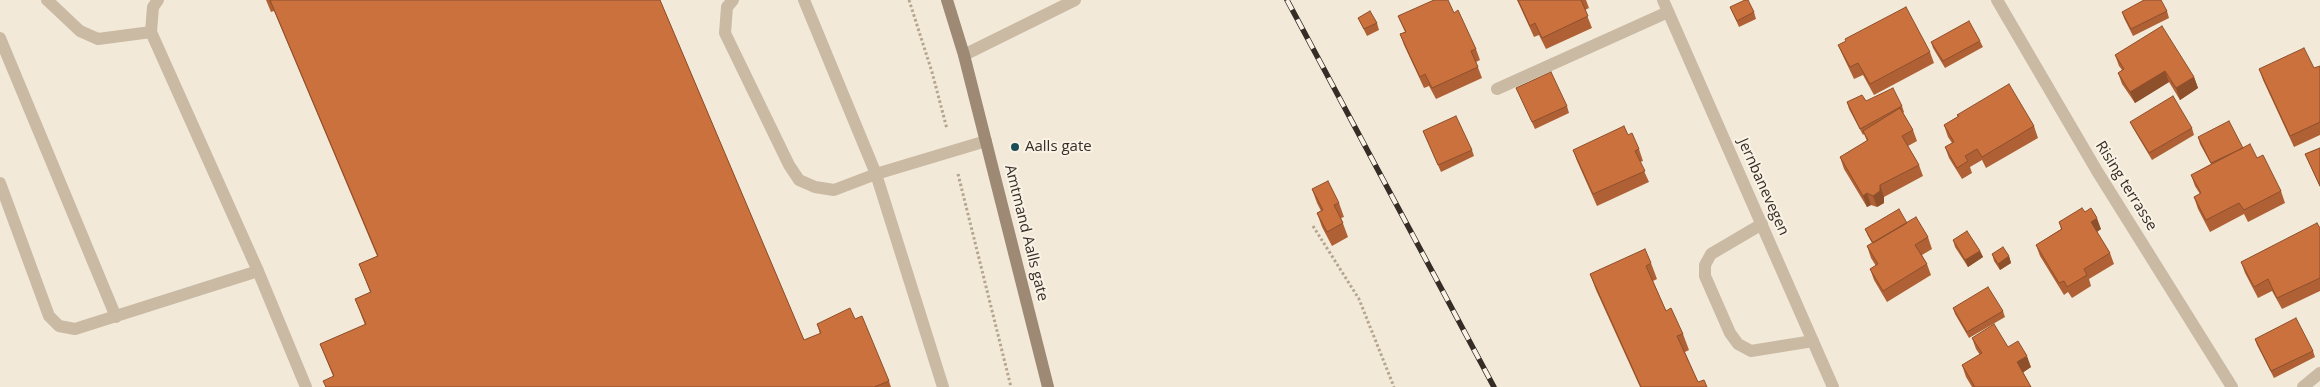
<!DOCTYPE html>
<style>
body{margin:0}
canvas{display:block;background:#f2e9d8}
</style>
<canvas width="2320" height="387"></canvas>
<script>
const g = document.querySelector('canvas').getContext('2d');
g.lineJoin = 'round';
const toPath = rows => new Path2D(rows.map(r => 'M' + r).join(''));
function strokePath(path, color, width, dash) { g.strokeStyle = color; g.lineWidth = width; g.lineCap = dash ? 'butt' : 'round'; g.setLineDash(dash || []); g.stroke(path); }
function paint(path, color) { g.fillStyle = color; g.fill(path, 'evenodd'); }
function drawText(font, color, halo, rows, align = 'center') {
  g.font = font + ' "Open Sans",sans-serif'; g.lineWidth = 4; g.setLineDash([]); g.textBaseline = 'middle'; g.strokeStyle = halo; g.fillStyle = color; for (const [text, x, y, turn = 0] of rows) {
    g.save(); g.translate(x, y); g.rotate((+turn || 0) * Math.PI / 180); g.textAlign = isNaN(turn) ? turn : align; if (halo) g.strokeText(text, 0, 0); g.fillText(text, 0, 0); g.restore();
  }
}
const path = toPath([
 [909,0,932,72,947,129],
 [958,174,1011,387],
 [1313,226,1359,299,1394,387]
]);
const service = toPath([
 [47,0,80,31,98,39,151,32],
 [158,0,153,7,151,32,258,271,306,387],
 [733,0,727,7,725,33,789,165,799,180,815,187,834,190,876,174,986,141],
 [804,0,876,174,943,387],
 [0,38,116,317],
 [1497,89,1668,12],
 [0,183,49,316,59,326,75,329,258,271],
 [1762,224,1711,254,1705,265,1705,276,1730,333,1738,344,1751,351,1813,341]
]);
const minor = toPath([
 [1663,0,1833,387],
 [1997,0,2097,171,2232,387],
 [964,55,1075,0],
 [2303,387,2320,373]
]);
const secondary = toPath([
 [947,0,964,55,1048,387]
]);
const rail = toPath([
 [1287,0,1494,387]
]);
const wall = toPath([
 [266,0,660,0,804,340,820,334,817,324,855,319,889,381,891,387,325,387,333,376,320,344,365,325,355,299,370,292,359,264,377,256,274,11,271,12],
 [1517,0,1586,0,1589,8,1585,10,1592,28,1546,49,1539,35,1534,37],
 [1730,7,1754,12,1756,19,1739,27],
 [2167,11,2169,18,2133,36,2124,18,2122,12],
 [1454,13,1476,49,1480,60,1476,62,1482,78,1436,99,1429,86,1424,88,1404,45,1400,34,1405,32,1398,16],
 [1358,18,1377,23,1379,30,1367,36],
 [1980,41,1983,47,1945,68,1933,48,1931,42],
 [1838,45,1930,52,1934,63,1874,95,1863,75,1854,79,1843,56],
 [2115,55,2194,77,2198,88,2180,100,2169,82,2135,103,2122,84,2118,73,2122,70,2119,66],
 [2320,67,2320,135,2294,147,2263,80,2259,69,2314,68],
 [1516,88,1567,106,1569,113,1535,129],
 [1866,101,1902,106,1904,112,1903,113,1913,130,1917,141,1908,146,1919,165,1923,176,1884,197,1884,203,1877,207,1871,205,1867,207,1844,169,1840,157,1867,141,1864,134,1863,135,1849,109,1847,102],
 [1957,115,2034,126,2038,138,1986,168,1982,160,1970,167,1972,173,1962,179,1949,158,1945,147,1952,143,1948,137,1944,125,1958,117],
 [2130,122,2192,128,2194,135,2152,160,2133,128],
 [1423,131,1472,150,1474,156,1441,172],
 [1628,135,1639,149,1643,161,1640,162,1649,182,1597,206,1577,161,1573,150],
 [2198,137,2243,148,2257,158,2281,191,2285,203,2248,222,2244,214,2210,232,2198,209,2194,197,2200,194,2195,186,2191,175,2211,164,2200,144],
 [2320,148,2320,187,2305,154],
 [1312,189,1339,203,1344,217,1341,218,1348,237,1332,246,1322,227,1317,213,1321,211,1317,203],
 [2085,212,2101,229,2097,232,2110,253,2114,264,2089,279,2091,286,2072,298,2068,292,2064,295,2040,256,2036,245,2061,229,2059,222],
 [1907,223,1928,237,1932,249,1922,255,1927,264,1931,275,1887,302,1874,280,1870,269,1876,266,1871,258,1867,246,1872,243,1868,236,1865,229],
 [2320,228,2320,291,2282,309,2272,291,2258,298,2245,273,2241,262],
 [1953,240,1980,251,1983,257,1968,267,1955,247],
 [1992,254,2009,256,2011,263,2000,270,1994,261],
 [1651,263,1657,279,1653,281,1666,311,1683,334,1689,350,1685,352,1698,382,1707,387,1640,387,1596,290,1590,274],
 [1953,308,2003,311,2005,317,1969,338,1955,314],
 [1972,338,2008,347,2031,367,2023,372,2031,387,1972,387,1966,377,1962,365,1980,355,1976,349],
 [2255,339,2313,351,2315,357,2274,378,2257,345]
]);
const shadedWall = toPath([
 [2165,71,2169,82,2135,103,2130,92],
 [2194,77,2198,88,2180,100,2176,88],
 [1880,185,1884,197,1884,203,1877,207,1873,196],
 [1867,193,1871,205,1867,207,1863,196],
 [2097,218,2101,229,2095,233,2091,222],
 [1980,251,1983,257,1968,267,1965,260],
 [2009,256,2011,263,2000,270,1998,264],
 [2027,356,2031,367,2021,374,2017,362]
]);
const building = toPath([
 [270,0,660,0,804,340,821,333,817,324,850,308,855,319,862,316,889,381,874,387,326,387,323,381,334,376,320,344,366,324,355,299,371,292,359,264,378,256,270,0],
 [1434,0,1448,0,1454,13,1458,10,1476,49,1471,51,1478,67,1432,88,1425,74,1420,77,1410,56,1400,34,1406,32,1398,16,1434,0],
 [1518,0,1581,0,1588,16,1542,38,1535,23,1530,26,1518,0],
 [1745,0,1748,0,1754,12,1737,21,1730,7,1745,0],
 [2144,0,2161,0,2167,11,2131,29,2122,12,2144,0],
 [1906,7,1930,52,1870,84,1858,63,1850,67,1838,45,1846,41,1845,39,1906,7],
 [1370,11,1377,23,1364,29,1358,18,1370,11],
 [1969,21,1980,41,1943,61,1931,42,1969,21],
 [2162,26,2194,77,2176,88,2165,71,2130,92,2118,73,2124,69,2115,55,2162,26],
 [2304,48,2314,68,2320,66,2320,122,2290,136,2259,69,2304,48],
 [1551,72,1567,106,1532,122,1516,88,1551,72],
 [2009,84,2034,126,1982,157,1977,149,1965,156,1968,161,1957,168,1945,147,1954,142,1944,125,1959,116,1957,115,2009,84],
 [1893,88,1902,106,1860,129,1847,102,1862,95,1866,101,1893,88],
 [2173,96,2192,128,2149,153,2130,122,2173,96],
 [1900,108,1913,130,1902,136,1919,165,1880,185,1880,191,1873,196,1867,193,1863,196,1840,157,1868,140,1863,131,1900,108],
 [1456,116,1472,150,1438,165,1423,131,1456,116],
 [2229,121,2243,148,2211,163,2198,137,2229,121],
 [1624,126,1628,135,1632,133,1639,149,1635,151,1645,171,1593,194,1573,150,1624,126],
 [2250,144,2257,158,2263,155,2281,191,2244,210,2239,203,2206,220,2194,197,2201,193,2191,175,2250,144],
 [2320,148,2320,186,2305,154,2320,148],
 [1328,181,1339,203,1334,205,1343,223,1327,232,1317,213,1323,210,1312,189,1328,181],
 [2082,208,2085,212,2091,208,2097,218,2091,222,2110,253,2084,269,2087,275,2067,287,2064,281,2059,283,2036,245,2062,229,2059,222,2082,208],
 [1899,209,1907,223,1873,243,1865,229,1899,209],
 [1916,217,1928,237,1915,245,1927,264,1883,291,1870,269,1878,264,1867,246,1916,217],
 [2317,223,2320,228,2320,278,2277,298,2268,279,2254,287,2241,262,2317,223],
 [1967,231,1980,251,1965,260,1953,240,1967,231],
 [2003,247,2009,256,1998,264,1992,254,2003,247],
 [1645,249,1651,263,1646,266,1666,311,1671,308,1683,334,1677,336,1698,382,1704,380,1707,387,1641,387,1590,274,1645,249],
 [1988,287,2003,311,1967,332,1953,308,1988,287],
 [2296,318,2313,351,2271,371,2255,339,2296,318],
 [1994,324,2008,347,2018,341,2027,356,2017,362,2031,387,1975,387,1962,365,1982,353,1972,338,1994,324]
]);
const markers = [
 [1015,147,5,"#1a4d58"]
];
const poiNames = [
 ["Aalls gate",1025,147]
];
const streetNames = [
 ["Rising terrasse",2126,186,58],
 ["Jernbanevegen",1763,187,66],
 ["Amtmand Aalls gate",1026,233,76]
];
strokePath(path, '#b6a48e', 3, [2.5, 2.5]);
strokePath(service, '#cabaa4', 12);
strokePath(minor, '#cabaa4', 12);
strokePath(secondary, '#9e8975', 12);
strokePath(rail, '#352d26', 5.5);
strokePath(rail, '#faf3e5', 4, [11]);
paint(wall, '#af6135');
paint(shadedWall, '#8e4f2b');
paint(building, '#cb713e');
strokePath(building, '#8e4f2b', 1);
for (const [x, y, r, color] of markers) { const dot = new Path2D(); dot.arc(x, y, r, 0, 2 * Math.PI); g.fillStyle = color; g.fill(dot); strokePath(dot, '#faf3e5', 2); }
drawText('15px', '#352d26', '#faf3e5', poiNames, 'left');
drawText('15px', '#352d26', '#faf3e5', streetNames);
</script>
